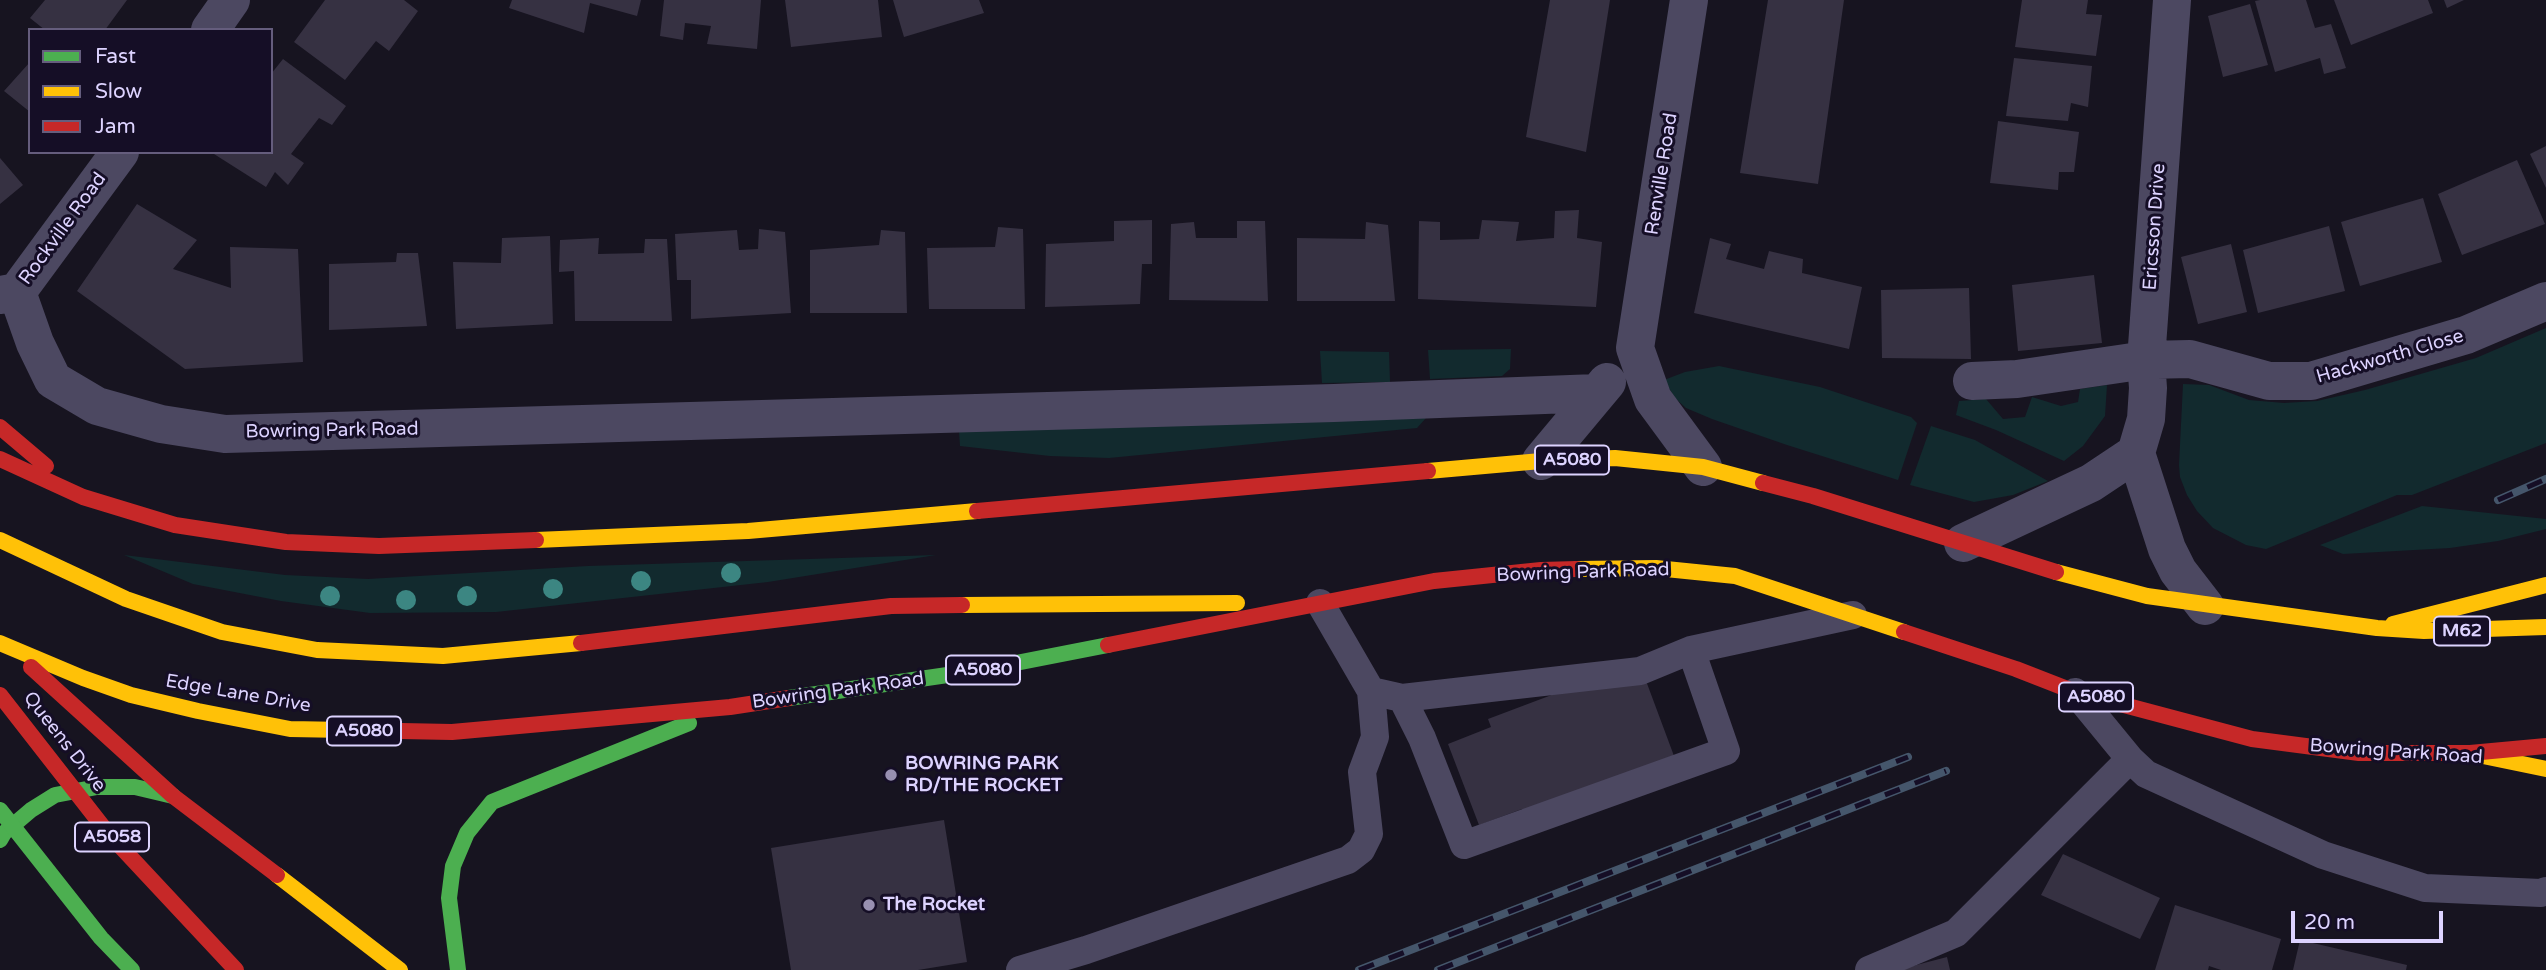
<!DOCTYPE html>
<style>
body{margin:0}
#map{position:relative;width:2546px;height:970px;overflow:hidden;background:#171420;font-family:"Varela Round",sans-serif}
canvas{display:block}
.legend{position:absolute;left:28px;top:28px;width:245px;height:126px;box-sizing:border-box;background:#150e26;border:2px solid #655d7d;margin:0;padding:9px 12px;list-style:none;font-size:21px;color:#ddd3ff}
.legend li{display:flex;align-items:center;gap:14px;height:35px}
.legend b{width:35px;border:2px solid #655d7d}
.scale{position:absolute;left:2291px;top:911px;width:152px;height:32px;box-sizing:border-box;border:4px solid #ddd3ff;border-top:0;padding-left:9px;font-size:21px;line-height:24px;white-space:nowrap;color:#ddd3ff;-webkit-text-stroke:5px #150e26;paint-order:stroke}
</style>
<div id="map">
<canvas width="2546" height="970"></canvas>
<ul class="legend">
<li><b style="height:9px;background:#4caf50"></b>Fast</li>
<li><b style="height:9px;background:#ffc107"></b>Slow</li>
<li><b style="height:9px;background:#c62828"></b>Jam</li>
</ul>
<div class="scale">20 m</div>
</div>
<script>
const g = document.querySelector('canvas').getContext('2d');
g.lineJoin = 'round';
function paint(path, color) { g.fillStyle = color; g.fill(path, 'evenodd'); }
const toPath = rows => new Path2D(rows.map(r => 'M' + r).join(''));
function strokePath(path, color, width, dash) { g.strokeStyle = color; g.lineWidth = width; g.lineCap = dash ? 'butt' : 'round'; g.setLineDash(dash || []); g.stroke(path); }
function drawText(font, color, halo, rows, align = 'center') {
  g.font = font + ' "Varela Round",sans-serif'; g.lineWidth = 6; g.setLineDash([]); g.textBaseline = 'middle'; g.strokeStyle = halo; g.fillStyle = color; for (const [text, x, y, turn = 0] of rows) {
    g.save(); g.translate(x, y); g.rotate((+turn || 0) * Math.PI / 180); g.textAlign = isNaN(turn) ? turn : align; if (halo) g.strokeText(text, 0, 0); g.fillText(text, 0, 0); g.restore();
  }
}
const green = toPath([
 [2546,328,2546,443,2412,495,2397,495,2266,549,2246,545,2213,528,2197,511,2187,495,2180,477,2179,465,2183,384,2209,385,2249,400,2284,403,2317,401,2365,390,2476,358],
 [1511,349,1510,369,1502,376,1430,379,1428,350],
 [1320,351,1389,352,1390,382,1322,383],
 [1719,366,1820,387,1911,417,1917,423,1898,480,1787,445,1712,419,1686,408,1675,398,1664,380,1685,372],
 [2107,385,2105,416,2083,446,2064,461,1996,430,1956,415,1959,401,1986,399,2003,419,2025,417,2032,397,2061,406,2078,402,2080,389],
 [1426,418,1417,428,1109,458,1050,456,960,446,959,431],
 [1931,426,1975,440,2048,481,2013,495,1974,502,1910,485],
 [2422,506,2546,519,2546,529,2498,541,2450,548,2343,554,2320,545],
 [124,555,285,575,368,579,588,566,936,555,768,582,496,612,370,613,281,601,193,584]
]);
const building = toPath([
 [45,0,127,0,105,30,45,30,30,18],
 [325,0,404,0,418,11,389,51,376,41,345,80,294,42],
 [512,0,641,0,637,16,590,3,584,33,509,8],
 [664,0,761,0,757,49,707,44,711,26,685,23,683,40,660,36],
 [785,0,878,0,882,37,791,47],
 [893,0,979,0,984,13,904,37],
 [1550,0,1610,0,1586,152,1526,137],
 [1768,0,1844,0,1818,184,1740,173],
 [2022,0,2088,0,2086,14,2102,15,2096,56,2015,47],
 [2260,0,2306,0,2315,28,2331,24,2346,68,2324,74,2320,58,2275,72,2255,1],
 [2334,0,2428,0,2433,13,2351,45],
 [2444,0,2464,0,2447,8],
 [2250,4,2268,65,2223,77,2208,16],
 [2014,58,2092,66,2088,107,2071,103,2068,121,2006,116],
 [283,59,346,106,332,125,319,118,291,154,304,163,288,185,275,172,266,187,214,154,215,152,271,152,271,74],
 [30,62,30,112,4,91],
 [1998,121,2079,132,2074,172,2059,172,2058,190,1990,183],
 [2546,146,2546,188,2530,154],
 [0,158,23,185,0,204],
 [2517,160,2545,224,2462,255,2438,194],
 [2423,198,2442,262,2360,286,2341,222],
 [137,204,197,240,173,269,231,288,230,247,298,249,303,362,185,369,77,291],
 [1579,210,1577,238,1602,242,1596,307,1418,299,1419,221,1440,222,1440,240,1479,239,1482,220,1519,222,1516,241,1554,238,1555,211],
 [1152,220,1152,264,1142,264,1140,304,1045,307,1046,244,1114,241,1114,221],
 [1237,221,1265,221,1268,301,1169,300,1171,224,1194,222,1196,238,1237,238],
 [1366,222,1388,225,1395,301,1297,301,1297,238,1365,239],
 [2329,226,2345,291,2258,313,2243,250],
 [998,227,1023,229,1025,309,929,309,927,248,995,247],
 [759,229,785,232,791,313,691,319,691,280,677,280,675,234,737,230,739,250,758,249],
 [881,230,905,232,907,313,810,313,810,250,879,245],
 [550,236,553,324,456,329,453,262,501,263,502,238],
 [599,238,598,254,644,253,645,239,667,239,672,321,575,321,574,271,559,272,560,240],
 [1710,238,1731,244,1726,259,1764,269,1769,251,1803,259,1802,273,1862,287,1849,349,1694,313],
 [2231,244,2247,312,2198,324,2181,257],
 [397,253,418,253,427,326,329,330,329,264,396,262],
 [2094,275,2102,343,2018,351,2012,285],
 [1969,288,1971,359,1882,358,1881,290],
 [1639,662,1677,764,1527,821,1522,809,1479,825,1448,744,1491,727,1488,719],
 [944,820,967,962,918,970,791,970,771,848],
 [2063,854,2160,898,2140,939,2041,895],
 [2175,905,2281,939,2272,970,2221,970,2209,966,2208,970,2155,970],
 [2300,940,2407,965,2406,970,2293,970],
 [1947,957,1950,970,1901,970,1901,969]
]);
const lane = toPath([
 [1320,603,1371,691,1402,698,1640,671,1691,650,1853,615],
 [2075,692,2130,759,2146,774,2323,855,2425,888,2541,893,2546,891],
 [1402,698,1422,738,1464,845,1726,751,1691,650],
 [1020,970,1086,950,1348,860,1361,850,1369,834,1362,772,1375,737,1371,691],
 [1869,970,1956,933,2130,759]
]);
const street = toPath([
 [1689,0,1635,348,1653,399,1703,467],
 [210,30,231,0],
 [17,292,35,343,53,380,97,406,161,424,225,434,1334,403,1597,393],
 [0,295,17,292,120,152],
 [1972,381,2017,379,2146,360,2190,359,2269,381,2311,381,2466,335,2546,301],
 [2136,453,2146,419,2148,388,2146,360,2172,0],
 [2136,453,2167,549,2178,571,2205,606],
 [1541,461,1607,382],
 [1963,543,2091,483,2136,453]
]);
const fast = toPath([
 [789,698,975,671,1108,645],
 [0,840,4,833,31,810,55,795,97,787,135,787,173,796],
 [458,970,449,898,453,866,467,833,492,802,689,723]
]);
const slow = toPath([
 [1428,471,1541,461,1615,458,1703,467,1763,483],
 [0,540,126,599,222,632,317,650,443,656,581,643],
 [536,540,748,531,977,511],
 [1577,569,1656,568,1735,576,1904,632],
 [2056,572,2147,596,2377,628,2424,631,2546,627],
 [962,605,1237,603],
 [2393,624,2546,585],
 [0,643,83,678,131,695,198,711,290,729,401,731],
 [2483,756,2546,769],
 [277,875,400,970]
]);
const jam = toPath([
 [0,427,46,466],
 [0,459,83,497,175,525,286,542,379,546,536,540],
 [1763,483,1813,496,2056,572],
 [977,511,1428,471],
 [1904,632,2016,669,2075,692,2252,739,2359,753,2470,753,2546,746],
 [581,643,891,606,962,605],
 [1108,645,1434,581,1541,570,1577,569],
 [31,667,173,796,277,875],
 [401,731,452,732,730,707,789,698]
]);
const rail = toPath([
 [2498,500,2546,479],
 [1359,970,1908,757],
 [1438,970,1946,771]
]);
const fastBridge = toPath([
 [0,810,101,938,132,970]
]);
const jamBridge = toPath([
 [0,695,107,832,236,970]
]);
const trees = [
 [731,573],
 [641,581],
 [553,589],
 [330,596],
 [467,596],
 [406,600]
];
const markers = [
 [891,775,7,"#9890b1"],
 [869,905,7,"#9890b1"]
];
const shields = [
 [1572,460,74],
 [2462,631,56],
 [983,670,74],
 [2096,697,74],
 [364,731,74],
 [112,837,74]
];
const shieldNames = [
 ["A5080",1572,460],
 ["M62",2462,631],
 ["A5080",983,670],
 ["A5080",2096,697],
 ["A5080",364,731],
 ["A5058",112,837]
];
const streetNames = [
 ["Renville Road",1662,174,-81],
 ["Ericsson Drive",2155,227,-86],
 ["Rockville Road",63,229,-54],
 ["Hackworth Close",2390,357,-16],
 ["Bowring Park Road",332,431,-1],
 ["Bowring Park Road",1583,573,-2],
 ["Bowring Park Road",838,691,-8],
 ["Edge Lane Drive",238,694,10],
 ["Queens Drive",64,742,52],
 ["Bowring Park Road",2396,752,4]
];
const poiNames = [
 ["BOWRING PARK",905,764],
 ["RD/THE ROCKET",905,786],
 ["The Rocket",883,905]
];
paint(green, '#122a2e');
paint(building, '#363142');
strokePath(lane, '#4c4861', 28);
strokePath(street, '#4c4861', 38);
strokePath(fast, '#4caf50', 16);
strokePath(slow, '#ffc107', 16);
strokePath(jam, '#c62828', 16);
strokePath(rail, '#45566b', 8);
strokePath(rail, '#150e26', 5, [16]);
strokePath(fastBridge, '#4caf50', 16);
strokePath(jamBridge, '#c62828', 16);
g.fillStyle = '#3c8682';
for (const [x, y] of trees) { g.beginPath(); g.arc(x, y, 10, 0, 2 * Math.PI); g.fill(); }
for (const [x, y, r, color] of markers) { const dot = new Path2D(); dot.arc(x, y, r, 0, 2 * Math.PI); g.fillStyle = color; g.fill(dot); strokePath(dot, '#150e26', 2.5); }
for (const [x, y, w] of shields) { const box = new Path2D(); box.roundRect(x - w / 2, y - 14.5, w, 29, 5); g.fillStyle = '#150e26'; g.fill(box); strokePath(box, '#ddd3ff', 2); }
drawText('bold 18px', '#ddd3ff', null, shieldNames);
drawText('19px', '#ddd3ff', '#150e26', streetNames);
drawText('bold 19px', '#ddd3ff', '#150e26', poiNames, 'left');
</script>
